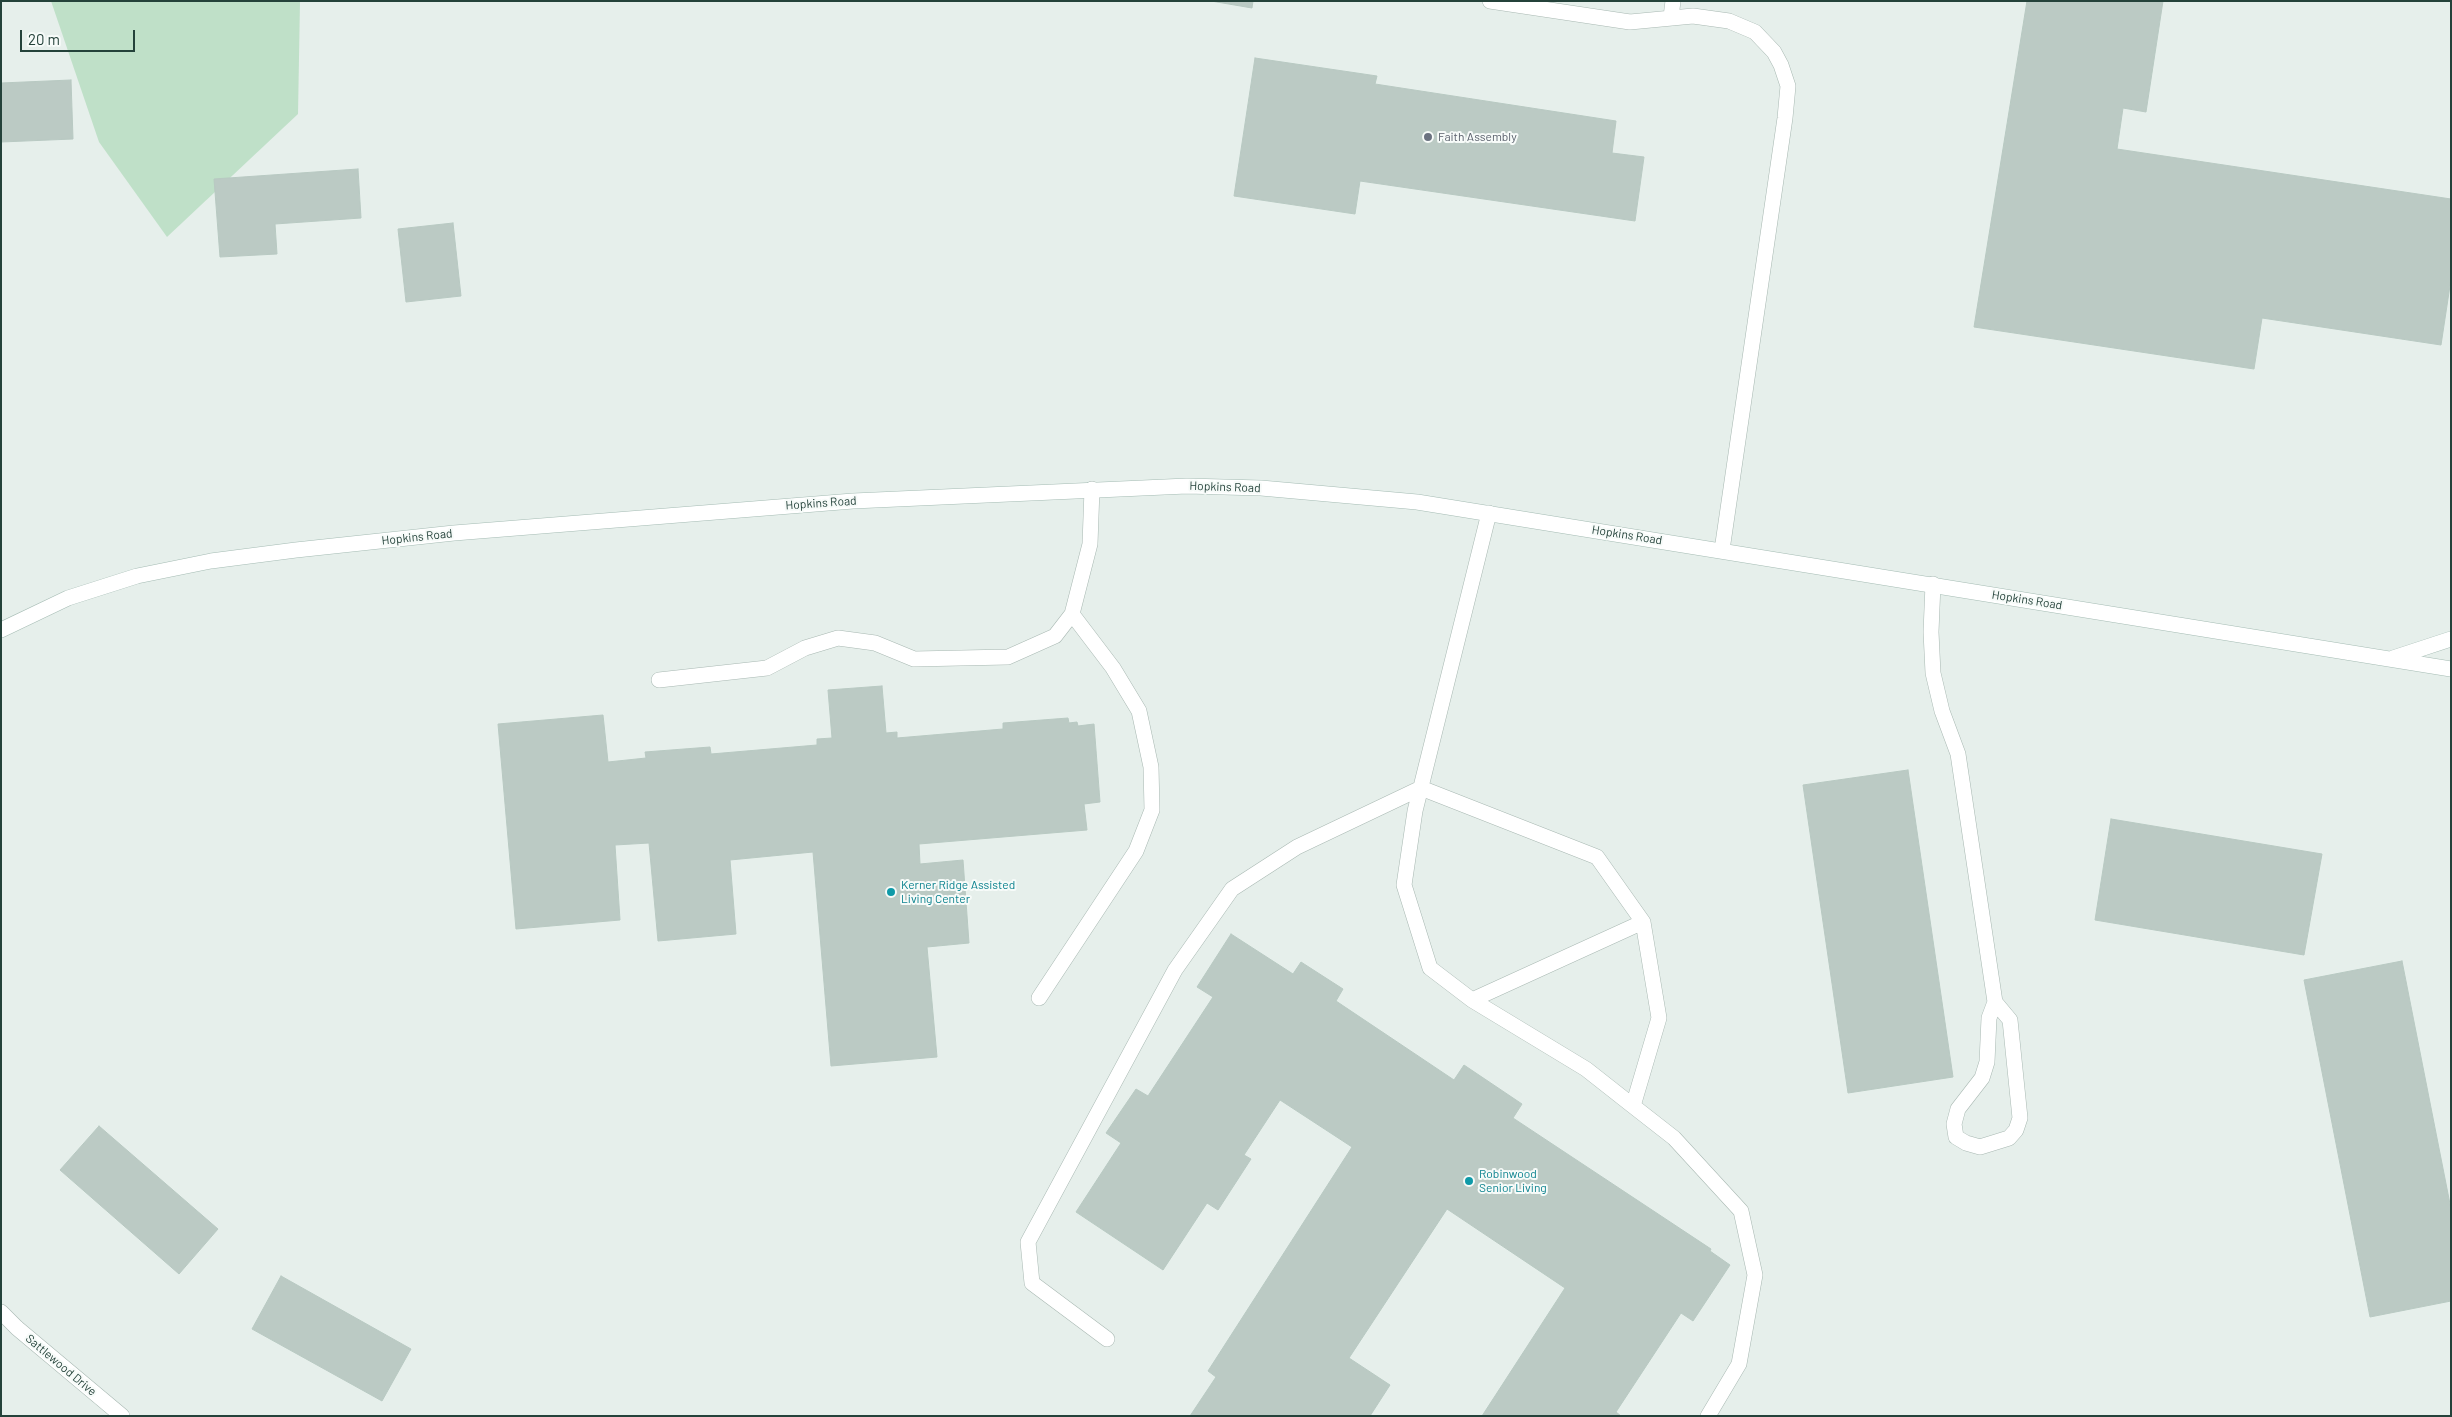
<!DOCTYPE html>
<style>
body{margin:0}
#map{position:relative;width:2452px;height:1417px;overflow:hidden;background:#e6efeb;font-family:Barlow,sans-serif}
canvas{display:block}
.frame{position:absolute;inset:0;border:2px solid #24423a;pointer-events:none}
.scale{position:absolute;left:20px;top:30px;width:115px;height:22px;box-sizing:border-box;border:2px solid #24423a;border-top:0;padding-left:6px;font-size:15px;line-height:18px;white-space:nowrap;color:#24423a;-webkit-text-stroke:4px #f7fbf9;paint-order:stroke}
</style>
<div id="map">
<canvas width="2452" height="1417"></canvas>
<div class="frame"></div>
<div class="scale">20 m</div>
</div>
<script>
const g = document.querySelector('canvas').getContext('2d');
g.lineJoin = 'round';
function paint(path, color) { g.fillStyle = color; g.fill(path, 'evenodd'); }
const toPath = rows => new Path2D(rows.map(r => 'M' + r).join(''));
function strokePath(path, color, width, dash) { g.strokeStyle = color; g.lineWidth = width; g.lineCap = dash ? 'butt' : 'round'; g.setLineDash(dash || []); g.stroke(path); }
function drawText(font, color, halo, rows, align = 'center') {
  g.font = font + ' Barlow,sans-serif'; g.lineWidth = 4; g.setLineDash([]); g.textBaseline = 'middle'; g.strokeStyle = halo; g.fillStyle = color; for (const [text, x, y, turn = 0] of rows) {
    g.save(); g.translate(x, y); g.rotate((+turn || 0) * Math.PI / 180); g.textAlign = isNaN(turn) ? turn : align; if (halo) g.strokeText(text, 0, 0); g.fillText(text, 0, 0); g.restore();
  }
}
const green = toPath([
 [51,1,300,1,298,114,167,237,99,142]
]);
const building = toPath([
 [1211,1,1253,1,1252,8,1211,1],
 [2027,1,2163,1,2146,112,2123,108,2117,149,2451,199,2451,279,2441,345,2262,318,2254,369,1974,327,2027,1],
 [1255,58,1377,76,1375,84,1616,121,1612,153,1644,157,1635,221,1360,181,1355,214,1234,196,1255,58],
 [71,80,73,139,1,142,1,83,71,80],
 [358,169,361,218,275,224,277,254,220,257,214,179,358,169],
 [453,223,461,296,406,302,398,229,453,223],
 [882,686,886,733,897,732,897,738,1003,729,1003,723,1068,718,1069,723,1077,722,1078,726,1094,724,1100,802,1084,804,1087,830,919,844,920,864,963,860,969,943,927,947,937,1057,831,1066,813,852,730,860,736,934,658,941,649,843,615,845,620,920,516,929,498,724,603,715,608,762,646,758,645,752,710,747,711,754,817,745,817,739,832,738,828,690,882,686],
 [1908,770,1953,1077,1848,1093,1803,785,1908,770],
 [2111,819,2322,854,2304,955,2095,920,2111,819],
 [1231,934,1293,974,1301,962,1343,989,1336,1001,1454,1080,1464,1065,1522,1104,1513,1118,1711,1249,1710,1251,1730,1265,1693,1321,1681,1313,1616,1412,1621,1416,1482,1416,1565,1288,1447,1209,1349,1358,1390,1385,1370,1416,1190,1416,1216,1377,1208,1371,1352,1147,1280,1100,1244,1155,1251,1159,1218,1210,1207,1203,1163,1270,1076,1212,1121,1143,1106,1133,1136,1089,1148,1096,1213,997,1197,987,1231,934],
 [2402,961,2451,1209,2451,1301,2370,1317,2304,980,2402,961],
 [99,1126,218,1229,179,1274,60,1170,99,1126],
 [281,1276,411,1349,382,1401,252,1329,281,1276]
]);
const lane = toPath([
 [1490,1,1630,22,1693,16,1729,21,1755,32,1774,52,1781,65,1788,86,1785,118,1722,550],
 [1671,17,1673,1],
 [1489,513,1415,811,1404,885,1430,968,1472,1000,1586,1069,1633,1106,1674,1138,1741,1211,1755,1275,1739,1364,1708,1416],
 [1933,584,1931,632,1933,673,1942,711,1958,754,1995,1002,1989,1018,1987,1062,1982,1078,1958,1109,1954,1124,1956,1137,1966,1143,1980,1147,2009,1138,2016,1130,2020,1118,2010,1020,1995,1002],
 [659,680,767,668,805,648,838,638,875,643,914,659,1008,657,1055,636,1072,614,1090,544,1092,489],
 [1039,998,1136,851,1152,810,1151,767,1139,711,1113,668,1072,614],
 [1472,1000,1643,922],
 [1107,1339,1032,1283,1028,1242,1175,970,1232,889,1297,847,1421,788,1597,857,1643,922,1659,1018,1633,1106]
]);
const street = toPath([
 [1,1312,17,1328,122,1416]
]);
const secondary = toPath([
 [1,630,68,598,137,576,211,561,296,550,454,533,853,501,1187,486,1261,488,1417,502,2451,669],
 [2393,658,2451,639]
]);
const markers = [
 [1428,137,5,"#6b7280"],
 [891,892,5,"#0f9aa8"],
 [1469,1181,5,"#0f9aa8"]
];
const worshipNames = [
 ["Faith Assembly",1438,137]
];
const streetNames = [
 ["Hopkins Road",1225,487,2],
 ["Hopkins Road",821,503,-4],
 ["Hopkins Road",1627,535,9],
 ["Hopkins Road",417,537,-6],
 ["Hopkins Road",2027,600,9],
 ["Sattlewood Drive",61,1365,40]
];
const cultureNames = [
 ["Kerner Ridge Assisted",901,885],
 ["Living Center",901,899],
 ["Robinwood",1479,1174],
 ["Senior Living",1479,1188]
];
paint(green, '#bfe0c8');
paint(building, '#bbcac4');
strokePath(building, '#b8c9c2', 1);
strokePath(lane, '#a8b8b2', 16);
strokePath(street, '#a8b8b2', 16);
strokePath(secondary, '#a4bbb3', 16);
strokePath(lane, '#fff', 15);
strokePath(street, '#fff', 15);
strokePath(secondary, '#fff', 15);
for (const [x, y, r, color] of markers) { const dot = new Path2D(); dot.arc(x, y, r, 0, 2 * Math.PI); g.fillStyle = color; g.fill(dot); strokePath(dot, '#f7fbf9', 2); }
drawText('12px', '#5b616d', '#f7fbf9', worshipNames, 'left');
drawText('12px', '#24423a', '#f7fbf9', streetNames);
drawText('12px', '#0d838f', '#f7fbf9', cultureNames, 'left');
</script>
